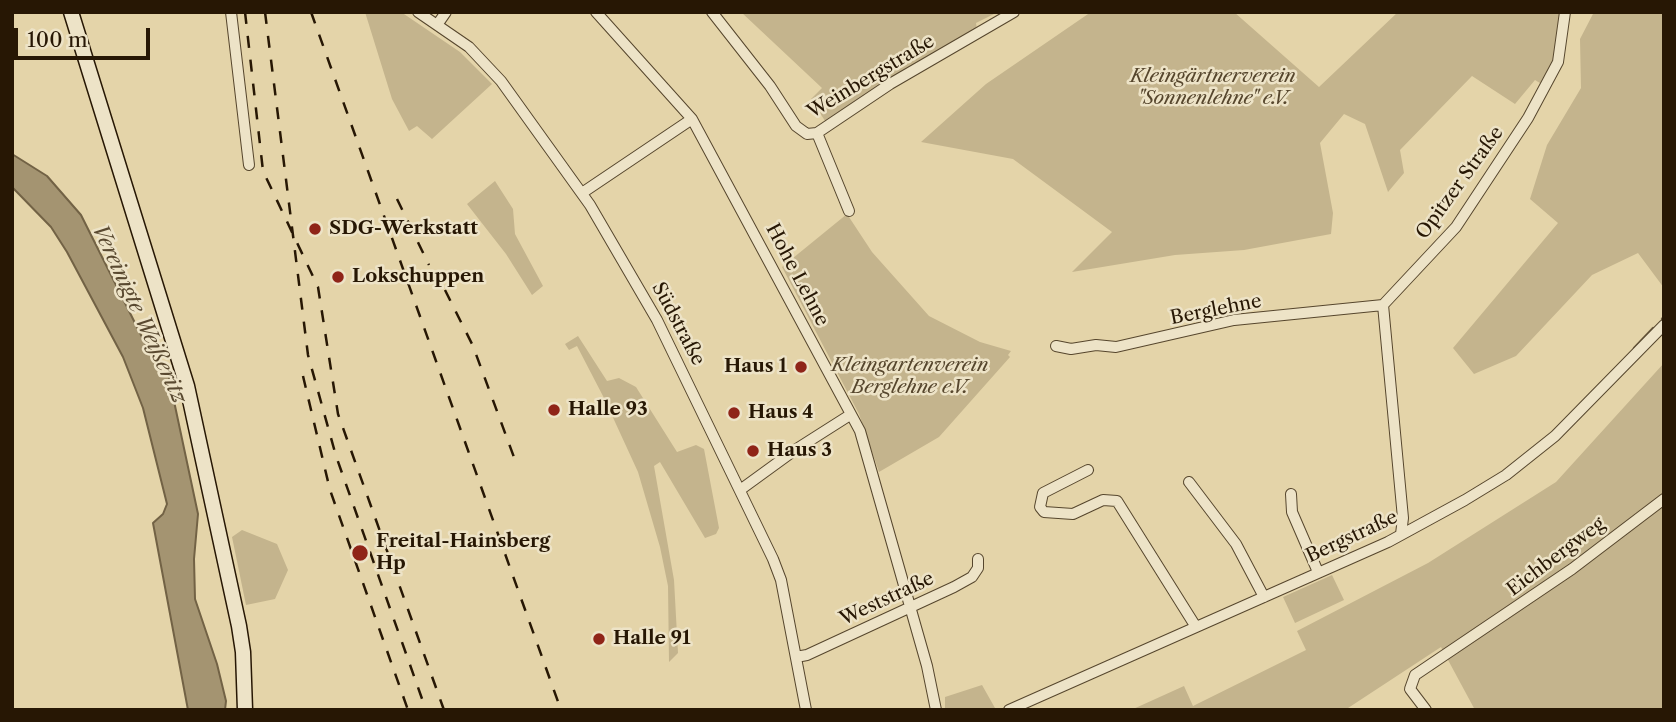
<!DOCTYPE html>
<meta charset="utf-8">
<style>
body{margin:0}
#map{position:relative;width:1676px;height:722px;overflow:hidden;background:#e4d4a9;font-family:"Libre Caslon Text",serif}
canvas{display:block}
.frame{position:absolute;inset:0;border:14px solid #271704;pointer-events:none}
.scale{position:absolute;left:14px;top:28px;width:136px;height:32px;box-sizing:border-box;border:4px solid #271704;border-top:0;padding-left:9px;font-size:21px;line-height:24px;white-space:nowrap;color:#271704;-webkit-text-stroke:5px #ede3c7;paint-order:stroke}
</style>
<div id="map">
<canvas width="1676" height="722"></canvas>
<div class="frame"></div>
<div class="scale">100 m</div>
</div>
<script>
const g = document.querySelector('canvas').getContext('2d');
g.lineJoin = 'round';
function paint(path, color) { g.fillStyle = color; g.fill(path, 'evenodd'); }
const toPath = rows => new Path2D(rows.map(r => 'M' + r).join(''));
function strokePath(path, color, width, dash) { g.strokeStyle = color; g.lineWidth = width; g.lineCap = dash ? 'butt' : 'round'; g.setLineDash(dash || []); g.stroke(path); }
function drawText(font, color, halo, rows, align = 'center') {
  g.font = font + ' "Libre Caslon Text",serif'; g.lineWidth = 5; g.setLineDash([]); g.textBaseline = 'middle'; g.strokeStyle = halo; g.fillStyle = color; for (const [text, x, y, turn = 0] of rows) {
    g.save(); g.translate(x, y); g.rotate((+turn || 0) * Math.PI / 180); g.textAlign = isNaN(turn) ? turn : align; if (halo) g.strokeText(text, 0, 0); g.fillText(text, 0, 0); g.restore();
  }
}
const green = toPath([
 [365,12,401,12,460,52,492,84,432,139,417,126,409,131,392,99],
 [741,12,998,12,976,23,977,30,827,124,811,99,822,88],
 [1091,12,1234,12,1319,87,1398,12,1561,12,1556,52,1543,85,1535,80,1515,104,1472,76,1400,150,1404,173,1388,192,1365,124,1344,114,1320,143,1333,213,1331,234,1244,250,1175,255,1072,272,1112,232,1013,159,921,142,986,84],
 [1594,12,1664,12,1664,288,1638,253,1592,275,1516,356,1474,374,1453,348,1558,223,1530,199,1547,145,1581,88,1580,39],
 [495,181,513,209,515,234,543,286,532,295,506,254,467,204],
 [847,214,872,252,929,316,980,342,1011,351,1008,355,1010,357,939,437,879,472,859,414,782,267],
 [578,336,607,381,619,378,636,387,677,452,696,445,704,449,719,528,716,534,705,538,660,462,654,466,674,580,678,653,669,662,668,586,660,547,638,472,604,398,577,346,569,350,565,344],
 [1664,363,1664,710,1475,710,1441,647,1345,710,1131,710,1184,686,1193,706,1306,650,1297,631,1428,563,1556,482],
 [242,530,277,544,288,570,275,599,246,605,232,537],
 [1332,575,1344,600,1295,623,1283,597],
 [982,685,995,708,945,710,945,697]
]);
const water = toPath([
 [12,154,47,176,81,215,150,353,168,373,198,514,194,559,195,599,217,664,226,701,225,710,188,710,153,523,163,514,167,504,143,408,123,357,67,252,51,227,12,187,12,154]
]);
const stream = toPath([
 [1662,319,1664,317],
 [1634,348,1653,328]
]);
const minor = toPath([
 [231,12,249,165],
 [418,12,469,47,501,81,590,205,657,320,773,559,781,580,806,710],
 [596,12,692,119,860,431,927,666,936,710],
 [712,12,770,86,796,126,807,134,817,133,890,84,1014,12],
 [437,25,446,12],
 [817,133,849,211],
 [582,193,692,119],
 [1056,346,1071,349,1096,345,1116,347,1234,320,1383,305],
 [1088,470,1043,493,1040,507,1044,512,1073,514,1103,500,1117,501,1196,627],
 [1189,482,1236,544,1264,597],
 [740,490,795,450,850,415],
 [1291,494,1292,512,1318,572],
 [1401,534,1403,518,1383,305,1456,227,1528,118,1558,62,1565,12],
 [796,657,807,655,954,587,972,577,978,568,978,559],
 [1009,710,1388,542,1465,500,1506,475,1555,436,1664,325],
 [1426,710,1410,689,1415,675,1572,569,1664,499]
]);
const secondary = toPath([
 [71,12,187,386,239,626,243,652,245,710]
]);
const rail = toPath([
 [245,12,263,171,318,287,338,414,444,710],
 [265,12,308,355,336,456,426,710],
 [311,12,561,710],
 [397,199,429,265],
 [445,290,473,346,515,460],
 [303,376,330,490,408,710]
]);
const markers = [
 [315,229,7,"#8f2418"],
 [338,277,7,"#8f2418"],
 [801,367,7,"#8f2418"],
 [554,410,7,"#8f2418"],
 [734,413,7,"#8f2418"],
 [753,451,7,"#8f2418"],
 [360,553,9,"#8f2418"],
 [599,639,7,"#8f2418"]
];
const streetNames = [
 ["Weinbergstraße",871,77,-31],
 ["Opitzer Straße",1460,183,-54],
 ["Hohe Lehne",797,275,62],
 ["Berglehne",1216,310,-11],
 ["Südstraße",678,324,62],
 ["Bergstraße",1352,537,-25],
 ["Eichbergweg",1556,557,-37],
 ["Weststraße",887,599,-25]
];
const parkNames = [
 ["Kleingärtnerverein",1213,77],
 ["\"Sonnenlehne\" e.V.",1213,99],
 ["Kleingartenverein",910,366],
 ["Berglehne e.V.",910,388]
];
const poiNames = [
 ["SDG-Werkstatt",329,229],
 ["Lokschuppen",352,277],
 ["Haus 1",787,367,"right"],
 ["Halle 93",568,410],
 ["Haus 4",748,413],
 ["Haus 3",767,451],
 ["Freital-Hainsberg",376,542],
 ["Hp",376,564],
 ["Halle 91",613,639]
];
const waterNames = [
 ["Vereinigte Weißeritz",139,314,65]
];
paint(green, '#c4b48d');
paint(water, '#a49471');
strokePath(water, '#726245', 2);
strokePath(stream, '#726245', 2.5);
strokePath(minor, '#56462d', 12);
strokePath(secondary, '#271704', 17);
strokePath(minor, '#ede3c7', 10);
strokePath(secondary, '#ede3c7', 14);
strokePath(rail, '#271704', 2.5, [12, 12]);
for (const [x, y, r, color] of markers) { const dot = new Path2D(); dot.arc(x, y, r, 0, 2 * Math.PI); g.fillStyle = color; g.fill(dot); strokePath(dot, '#ede3c7', 2.5); }
drawText('19px', '#271704', '#ede3c7', streetNames);
drawText('italic 19px', '#56462d', '#ede3c7', parkNames);
drawText('bold 19px', '#271704', '#ede3c7', poiNames, 'left');
drawText('italic 21px', '#594930', '#ede3c7', waterNames);
</script>
